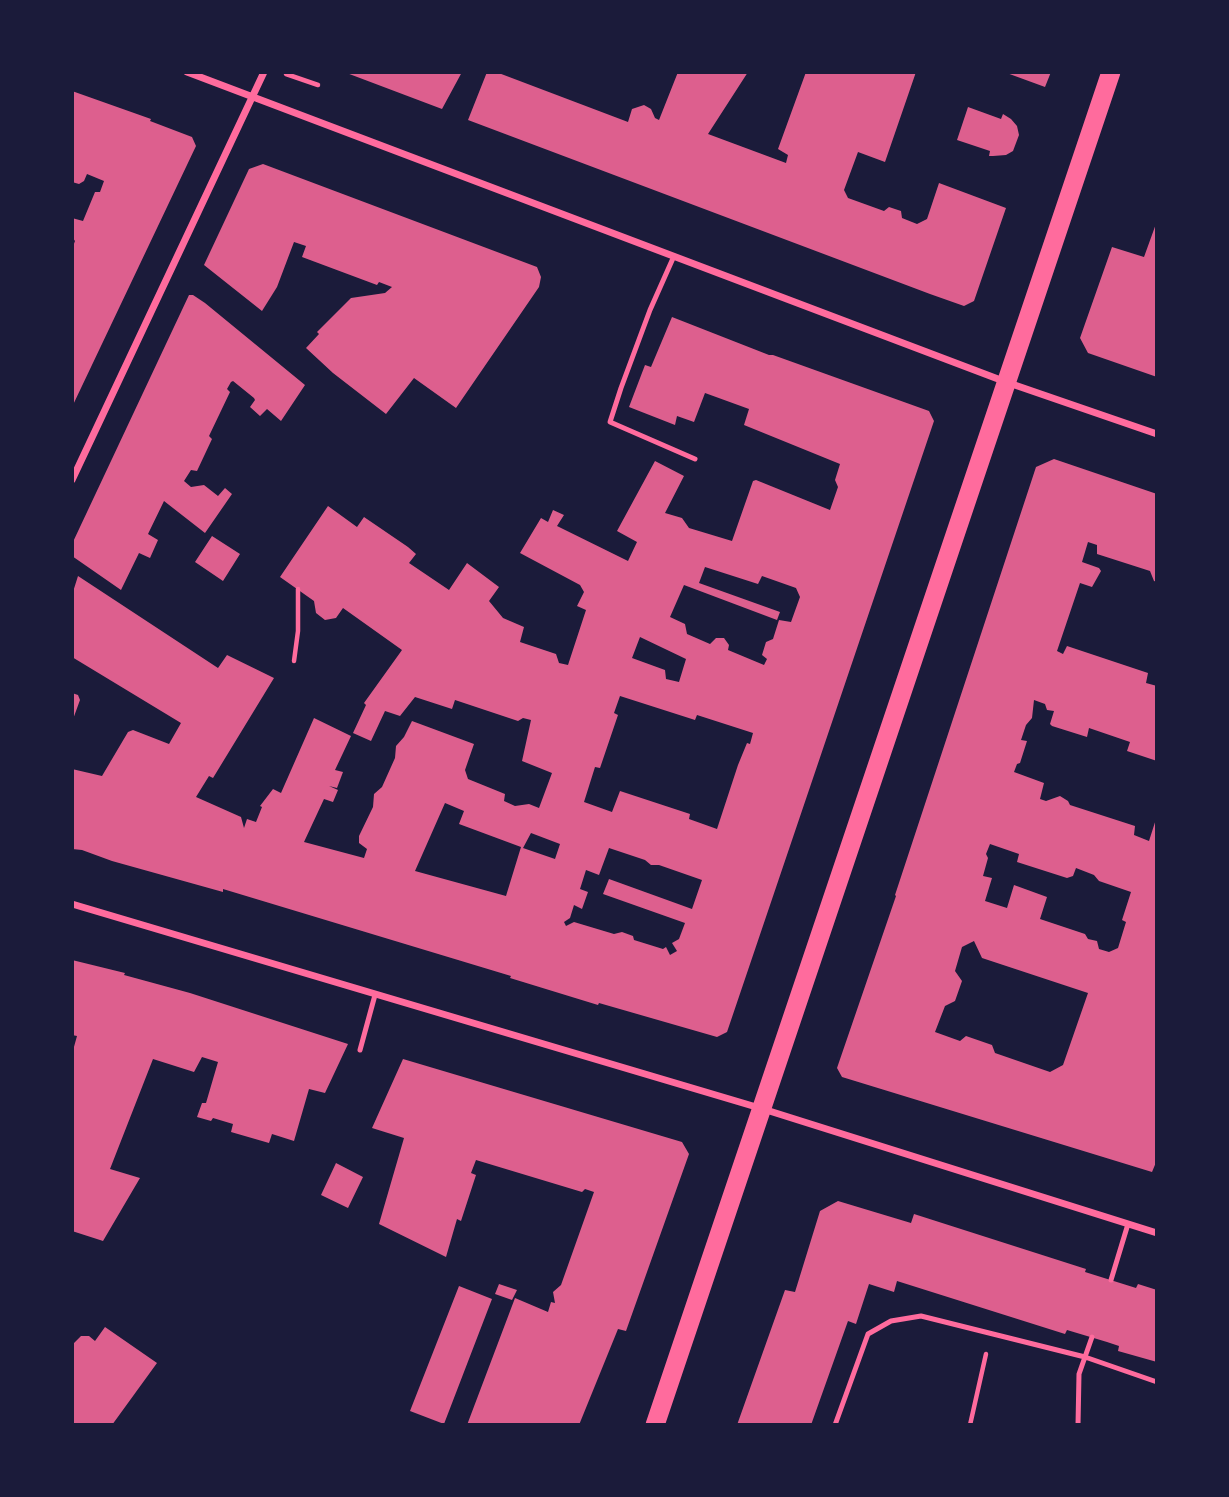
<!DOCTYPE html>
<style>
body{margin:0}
#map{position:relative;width:1229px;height:1497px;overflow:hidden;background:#1b1b3a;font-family:Mulish,sans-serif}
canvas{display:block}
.frame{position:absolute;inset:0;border:74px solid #1b1b3a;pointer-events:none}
</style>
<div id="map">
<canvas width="1229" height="1497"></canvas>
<div class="frame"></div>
</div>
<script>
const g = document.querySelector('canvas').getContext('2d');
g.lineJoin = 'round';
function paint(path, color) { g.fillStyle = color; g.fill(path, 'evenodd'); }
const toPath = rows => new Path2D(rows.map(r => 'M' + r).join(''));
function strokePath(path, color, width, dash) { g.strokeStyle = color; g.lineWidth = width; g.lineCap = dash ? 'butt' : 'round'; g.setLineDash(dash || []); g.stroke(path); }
const building = toPath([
 [344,72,462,72,442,109],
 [487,72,496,72,628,122,632,109,644,105,651,109,655,118,659,120,678,72,748,72,708,134,786,163,788,155,778,149,806,72,916,72,885,162,858,152,844,190,848,198,884,211,889,207,901,211,902,218,917,224,927,219,939,183,1006,208,974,301,964,306,930,294,468,120],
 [1004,72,1051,72,1045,87],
 [72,91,151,119,150,121,192,137,196,146,72,407,72,249,75,241,72,237,72,218,83,221,95,192,100,192,104,181,87,174,84,181,79,184,72,182],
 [968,107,1001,119,1003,114,1011,119,1017,126,1019,135,1013,151,1006,155,993,156,989,156,990,151,957,140],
 [263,164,537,267,541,277,539,287,456,408,414,378,386,414,333,373,306,348,319,334,317,332,351,298,385,293,392,287,379,282,377,285,302,257,306,246,294,242,277,287,262,311,204,265,249,169],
 [1157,221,1157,377,1088,353,1080,338,1112,247,1144,257],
 [189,295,193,295,205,303,305,385,281,421,267,409,260,416,250,407,255,400,254,398,233,381,231,382,227,389,230,392,209,436,212,439,197,471,191,470,184,481,191,487,204,485,218,496,225,488,232,494,205,533,164,501,148,534,158,540,150,558,139,553,121,590,72,556,72,544],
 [672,317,769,355,773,355,929,411,934,421,727,1032,717,1037,599,1003,598,1005,510,978,511,976,223,889,223,892,112,861,82,850,72,849,72,769,102,776,128,732,133,730,169,744,181,723,72,657,72,595,78,576,218,668,227,655,274,678,213,778,209,776,196,797,241,817,244,828,247,819,256,822,262,807,260,806,273,789,281,793,314,718,351,736,335,770,343,772,337,788,329,786,338,790,333,802,324,799,304,842,364,858,367,849,359,843,359,836,373,807,374,794,382,787,395,758,396,746,404,737,412,721,474,744,465,770,468,779,505,794,504,801,515,806,529,804,539,808,552,773,522,761,531,720,523,718,518,721,455,700,452,709,415,697,400,716,385,711,371,741,353,733,366,705,364,703,402,650,343,608,336,618,325,620,316,613,314,601,280,577,328,506,357,527,364,517,408,547,416,554,409,563,449,590,467,563,499,587,489,601,503,618,524,627,520,642,556,654,559,663,568,665,586,610,577,606,584,592,580,585,520,553,541,518,548,522,553,510,564,515,557,526,628,561,637,542,617,531,655,461,684,476,665,513,682,518,689,528,732,541,753,481,756,480,830,510,838,487,835,480,840,464,744,425,749,409,705,393,694,422,677,416,675,425,629,407,645,365,651,367],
 [705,567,758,584,762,576,796,588,800,597,791,622,779,620,773,639,766,642,762,655,767,659,764,665,728,650,729,645,724,638,716,638,710,644,687,634,685,624,670,617,684,585,777,620,780,612,699,583],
 [640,637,686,659,679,682,666,679,665,670,632,658],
 [620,696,695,720,697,715,753,733,750,744,747,743,738,765,717,829,689,819,690,814,620,791,612,812,584,802,595,767,600,768,618,715,614,713],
 [445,803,464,811,459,824,521,847,506,896,415,871],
 [531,833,560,844,555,859,523,848],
 [609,848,645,860,651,865,659,865,702,880,692,909,609,879,603,894,685,923,679,939,672,943,677,951,670,955,666,947,663,949,634,940,633,936,622,932,614,934,574,922,566,926,564,922,570,918,574,905,582,909,588,892,580,889,586,870,599,875],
 [1054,459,1157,494,1157,582,1154,581,1150,571,1097,554,1097,545,1088,542,1082,562,1099,568,1101,571,1092,587,1080,583,1057,651,1063,654,1067,646,1148,673,1146,683,1157,686,1157,761,1127,751,1130,742,1089,728,1087,737,1052,726,1050,724,1054,711,1047,710,1045,704,1034,700,1032,718,1026,725,1021,740,1027,741,1020,763,1017,764,1014,772,1044,783,1040,799,1046,801,1060,796,1068,801,1070,805,1135,826,1134,835,1149,841,1157,816,1157,1160,1152,1172,842,1077,837,1068,896,896,895,895,1036,467],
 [990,844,1019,854,1017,862,1067,878,1073,876,1076,868,1094,875,1099,881,1131,892,1122,920,1126,922,1118,948,1109,952,1099,949,1097,941,1088,939,1085,934,1040,919,1047,897,1014,885,1007,908,985,901,992,878,983,876,988,858,986,854],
 [974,941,982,958,1088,993,1063,1065,1050,1072,995,1053,992,1045,966,1036,960,1041,935,1032,945,1006,955,1001,962,981,955,971,962,947],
 [212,536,240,554,223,581,195,562],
 [72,693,78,695,80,700,72,722],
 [72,960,125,973,124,975,190,993,348,1044,325,1093,309,1089,294,1141,272,1134,269,1143,231,1132,233,1124,213,1118,211,1121,197,1117,202,1103,206,1103,218,1062,202,1057,194,1072,153,1059,110,1169,140,1178,103,1241,100,1240,72,1231,72,1054,77,1036,72,1035],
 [403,1059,682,1142,689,1154,626,1331,618,1329,579,1425,467,1425,515,1298,548,1312,551,1302,555,1303,553,1292,561,1285,594,1192,585,1189,582,1192,476,1160,471,1173,476,1175,461,1221,457,1219,446,1257,379,1224,404,1138,372,1128],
 [336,1163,363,1177,348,1208,321,1195],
 [838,1201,911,1223,914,1214,1086,1269,1085,1272,1136,1288,1138,1284,1157,1290,1157,1362,1118,1351,1119,1346,1107,1342,1067,1330,1065,1334,897,1281,894,1292,869,1284,856,1324,848,1321,811,1425,737,1425,785,1290,795,1292,820,1211],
 [499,1284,517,1290,512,1300,495,1294],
 [459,1286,492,1299,444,1424,410,1411],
 [105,1327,157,1363,112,1425,72,1425,72,1345,81,1336,89,1336,95,1341]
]);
const path = toPath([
 [286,74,318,85],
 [294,661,298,631,298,589],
 [970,1425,986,1354]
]);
const service = toPath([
 [674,256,650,310,621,388,610,422,695,459],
 [360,1050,375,995],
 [1111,1280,1128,1224],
 [835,1425,868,1334,891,1321,921,1316,1085,1357,1157,1382],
 [1078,1425,1079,1374,1092,1337]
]);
const minor = toPath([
 [187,72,1006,382,1157,434],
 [72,480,264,72],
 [72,904,763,1109,1157,1233]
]);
const trunk = toPath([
 [655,1425,1111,72]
]);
paint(building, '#dd5f8e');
strokePath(path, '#ff6b9d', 4.5);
strokePath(service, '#ff6b9d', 5);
strokePath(minor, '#ff6b9d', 7);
strokePath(trunk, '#ff6b9d', 19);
</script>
